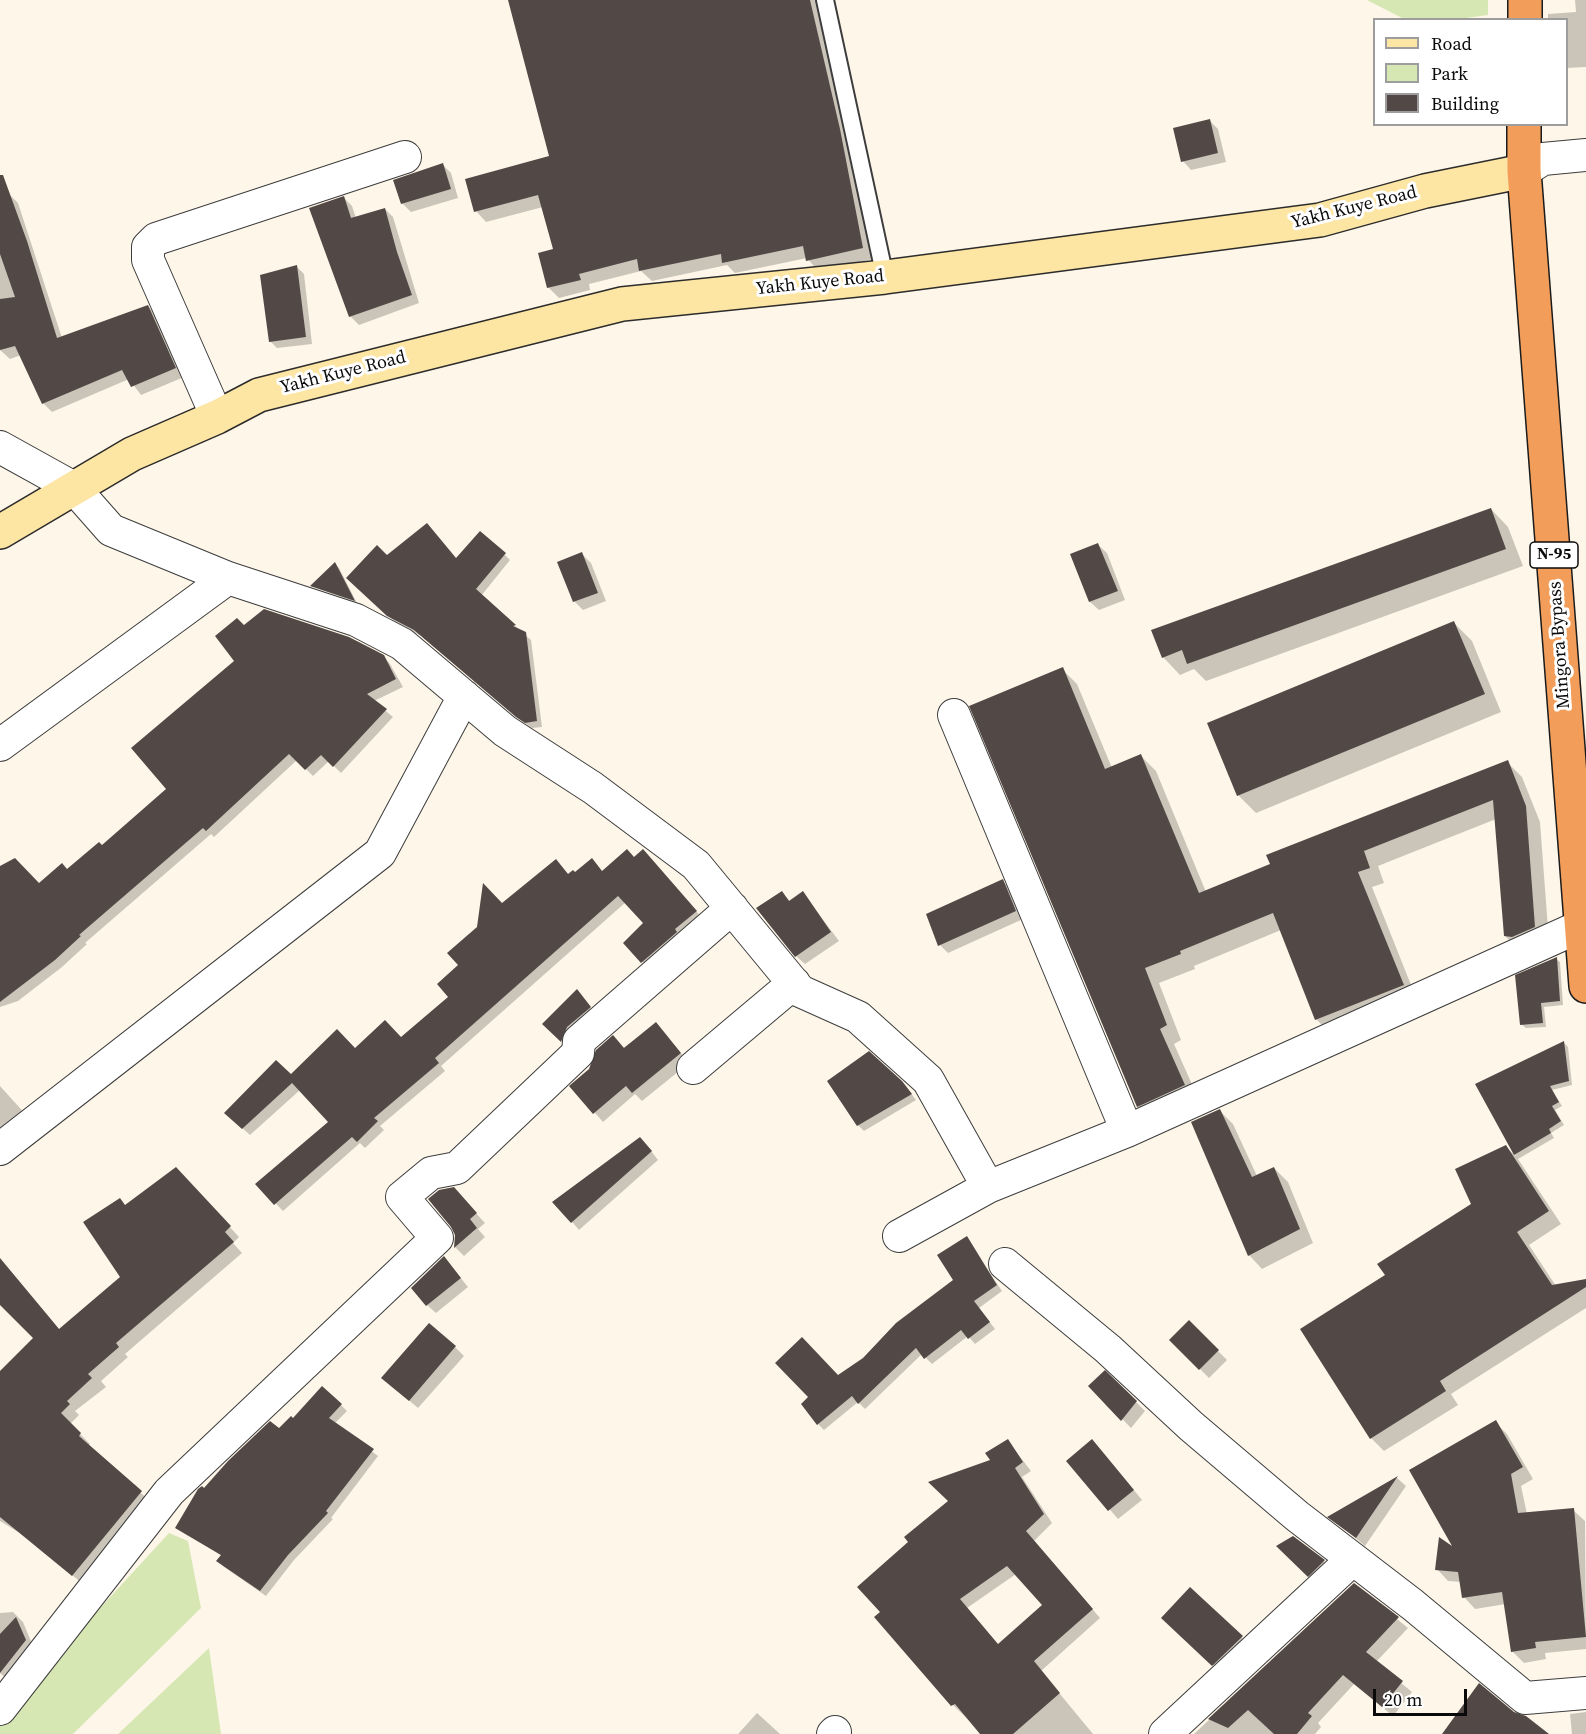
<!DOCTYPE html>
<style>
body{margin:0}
#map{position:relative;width:1586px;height:1734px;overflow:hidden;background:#fef6e8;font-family:"Source Serif 4",serif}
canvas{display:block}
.legend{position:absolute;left:1373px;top:18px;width:195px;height:108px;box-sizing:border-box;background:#fff;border:2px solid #9d9d9d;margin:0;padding:8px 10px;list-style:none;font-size:18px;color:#0a0a0a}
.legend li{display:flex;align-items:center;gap:12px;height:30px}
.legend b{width:30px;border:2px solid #9d9d9d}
.scale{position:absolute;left:1373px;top:1689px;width:94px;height:27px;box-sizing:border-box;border:3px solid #0a0a0a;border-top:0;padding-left:8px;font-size:18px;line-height:21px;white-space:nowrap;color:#0a0a0a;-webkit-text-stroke:4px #fff;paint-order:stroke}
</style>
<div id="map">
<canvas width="1586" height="1734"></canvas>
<ul class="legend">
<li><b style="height:8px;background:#fde5a4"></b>Road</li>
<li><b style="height:16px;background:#d6e7b4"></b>Park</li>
<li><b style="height:16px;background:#524947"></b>Building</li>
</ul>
<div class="scale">20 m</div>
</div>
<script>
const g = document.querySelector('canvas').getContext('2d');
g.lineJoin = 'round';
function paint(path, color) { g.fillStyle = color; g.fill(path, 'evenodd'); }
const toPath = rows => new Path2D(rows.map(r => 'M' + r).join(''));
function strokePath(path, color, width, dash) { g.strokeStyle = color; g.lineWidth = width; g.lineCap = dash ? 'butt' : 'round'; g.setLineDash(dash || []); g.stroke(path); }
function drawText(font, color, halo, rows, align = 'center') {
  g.font = font + ' "Source Serif 4",serif'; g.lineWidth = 6; g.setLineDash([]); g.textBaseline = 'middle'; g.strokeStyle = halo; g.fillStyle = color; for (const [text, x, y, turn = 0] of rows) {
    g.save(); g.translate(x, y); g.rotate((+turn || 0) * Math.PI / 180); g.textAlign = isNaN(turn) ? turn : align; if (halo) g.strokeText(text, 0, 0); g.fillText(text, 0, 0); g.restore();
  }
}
const green = toPath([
 [1367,0,1488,0,1488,15,1452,20,1404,19],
 [169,1533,188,1541,201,1608,73,1734,0,1734,0,1717],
 [209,1648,221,1734,118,1734]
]);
const shadow = toPath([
 [510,0,819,0,873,259,818,271,807,258,735,273,727,265,652,281,641,271,589,284,590,290,559,298,548,287,555,250,543,207,486,222,476,211,551,157],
 [1575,0,1586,0,1586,67,1566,68,1566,20,1548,20,1548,14,1576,12],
 [1209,120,1218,129,1226,162,1191,170,1183,161],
 [442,164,451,173,458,198,411,212,402,203],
 [9,194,18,203,62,338,148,306,156,315,184,377,141,395,129,379,52,412,43,403,21,355,10,359,0,350,0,197],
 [344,198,352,206,356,218,385,209,393,217,419,303,359,325,350,316],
 [297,267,304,274,312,344,277,348,270,341],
 [1491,509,1508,527,1523,566,1206,681,1194,669,1180,675,1163,657],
 [1098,545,1107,553,1125,600,1099,610,1090,602],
 [582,554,591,563,606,601,583,610,574,601],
 [505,555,510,560,481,596,531,640,542,727,532,728,523,722,421,636,394,621,348,578,387,557,457,560],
 [335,564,339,568,357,603,312,586],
 [1454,623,1472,641,1501,712,1256,813,1238,795],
 [244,627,383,656,390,664,403,687,374,701,393,717,341,773,329,761,313,776,297,760,214,837,211,834,85,943,87,944,62,967,18,1001,0,1007,0,868,39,885,68,871,102,847,168,789,236,661],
 [1062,669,1077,684,1112,768,1141,756,1156,771,1206,892,1507,762,1522,777,1540,822,1549,942,1520,951,1505,936,1496,819,1378,866,1384,883,1372,887,1417,1000,1331,1034,1316,1019,1281,930,1194,966,1195,969,1159,983,1181,1040,1174,1044,1199,1100,1153,1121,1138,1106],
 [650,858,703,919,649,969,625,943,645,923,626,902,441,1066,445,1071,380,1126,384,1130,365,1148,360,1143,283,1211,257,1184,330,1122,300,1090,250,1135,233,1120,291,1076,355,1050,401,1039,450,997,460,965,502,905,556,861,569,875,603,872,634,859],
 [1002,881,1011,889,1023,919,948,953,940,945],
 [782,893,790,901,803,893,839,941,805,964,796,956],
 [1556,959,1560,962,1563,1005,1544,1007,1546,1027,1526,1028,1521,1024],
 [580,995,593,1012,565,1044,544,1024],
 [656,1024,689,1063,642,1101,635,1094,603,1122,571,1086],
 [1564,1043,1568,1047,1572,1085,1552,1090,1562,1106,1555,1110,1564,1125,1551,1133,1554,1138,1518,1159,1561,1224,1529,1245,1556,1286,1586,1281,1586,1308,1451,1394,1458,1405,1384,1451,1371,1438,1387,1276,1473,1204,1506,1147,1516,1156,1477,1084],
 [0,1086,28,1117,0,1139],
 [907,1088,916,1100,864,1131,858,1125],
 [1220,1111,1233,1124,1257,1176,1274,1168,1288,1182,1313,1243,1262,1269,1249,1255],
 [648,1147,658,1160,579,1230,555,1202],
 [185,1178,239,1237,233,1243,242,1253,125,1354,128,1357,101,1381,106,1387,75,1411,79,1415,70,1424,90,1444,88,1446,151,1502,83,1584,23,1535,0,1521,0,1373,58,1360,0,1304,0,1259,60,1330,122,1277,126,1206],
 [462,1198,485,1223,478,1229,485,1237,464,1256,455,1247],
 [966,1238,1002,1291,979,1308,995,1329,975,1344,968,1336,932,1364,922,1354,865,1409,858,1402,824,1430,818,1424,838,1377,864,1359,955,1280],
 [452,1267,468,1287,436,1313,427,1305],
 [1189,1322,1227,1360,1209,1378,1171,1340],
 [455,1347,464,1356,418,1408,392,1386],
 [1090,1386,1136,1402,1145,1411,1131,1428],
 [341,1405,347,1411,335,1423,378,1456,331,1518,333,1519,294,1560,266,1596,224,1567,218,1561,222,1556,177,1528,204,1490,293,1420],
 [1495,1422,1507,1434,1533,1479,1521,1486,1527,1514,1573,1510,1585,1521,1586,1649,1545,1653,1546,1659,1524,1663,1512,1651,1506,1604,1475,1609,1464,1597,1461,1582,1448,1581,1437,1569,1457,1550],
 [1008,1441,1031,1471,1022,1477,1052,1523,1034,1541,1100,1618,1041,1671,1093,1734,983,1734,953,1705,882,1612,910,1542,992,1461],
 [1016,1574,1044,1605,999,1646,967,1608],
 [1101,1450,1142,1500,1118,1519,1068,1461],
 [1397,1478,1406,1486,1365,1546,1330,1517],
 [1293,1538,1328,1565,1313,1579,1279,1546],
 [1354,1584,1408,1628,1376,1662,1412,1692,1393,1716,1354,1684,1318,1723,1321,1727,1315,1734,1194,1734],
 [1190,1589,1251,1646,1222,1673,1172,1627],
 [13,1612,23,1622,35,1651,11,1683,0,1673,0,1613],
 [1586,1712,1586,1734,1572,1734,1570,1714],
 [757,1713,779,1733,780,1734,738,1734]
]);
const building = toPath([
 [508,0,810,0,840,129,863,248,806,261,803,246,722,263,721,254,639,271,637,259,579,274,581,280,547,288,538,253,553,249,538,195,474,212,465,179,549,156],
 [1210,119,1218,153,1181,162,1173,128],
 [443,163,451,189,401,204,393,180],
 [0,175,3,175,27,241,57,338,148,305,176,368,131,387,122,370,42,404,15,346,0,350,0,299,15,297,0,254],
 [344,196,351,218,385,208,397,252,412,295,349,317,309,208],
 [297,265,306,337,269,342,260,275],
 [1491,508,1506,549,1187,664,1182,650,1162,658,1151,630],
 [427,523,456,558,480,531,506,553,476,589,516,625,513,626,526,632,537,721,525,723,516,717,414,630,387,616,346,578,377,545,387,555],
 [1098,543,1118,591,1089,602,1070,554],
 [582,552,598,593,573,602,557,562],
 [335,562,355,601,310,586],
 [264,609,349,637,384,655,396,679,367,694,387,709,333,767,321,755,305,770,289,754,206,831,203,828,79,935,81,936,55,960,0,1002,0,866,15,858,39,883,62,863,67,869,99,842,102,845,166,789,131,748,234,661,215,636,237,618,244,625],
 [1454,621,1485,694,1237,796,1207,723],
 [1063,667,1105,769,1141,754,1199,893,1270,864,1266,855,1508,760,1526,806,1535,927,1512,937,1504,936,1493,800,1364,851,1370,868,1358,872,1404,985,1315,1020,1273,913,1180,951,1181,954,1145,968,1167,1025,1160,1029,1185,1085,1137,1107,969,706],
 [627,849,634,857,643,849,697,911,675,929,677,932,641,963,623,943,643,923,618,896,435,1058,439,1063,374,1118,378,1121,357,1142,352,1137,274,1205,255,1184,328,1122,292,1083,242,1129,224,1113,276,1060,291,1074,337,1029,355,1048,385,1020,401,1037,428,1014,448,997,437,984,458,965,447,953,477,927,483,883,502,903,556,859,568,874,573,870,575,872,592,858,602,871],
 [1003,879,1016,911,938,946,926,914],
 [782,891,789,901,803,891,831,932,795,957,756,908],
 [1557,957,1560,1001,1541,1003,1543,1023,1520,1025,1515,975],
 [577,989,591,1007,567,1027,561,1042,542,1024],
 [656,1022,681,1053,632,1093,626,1086,593,1114,569,1086,589,1069,596,1050,613,1035,624,1048],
 [1564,1041,1569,1081,1550,1086,1559,1102,1552,1106,1561,1121,1549,1129,1551,1133,1514,1155,1475,1084],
 [869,1051,902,1081,912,1094,857,1126,827,1081],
 [1220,1109,1252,1177,1274,1167,1300,1229,1248,1256,1191,1122],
 [640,1137,652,1151,571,1223,552,1202],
 [1506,1145,1549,1211,1517,1232,1552,1285,1586,1279,1586,1287,1440,1381,1446,1391,1370,1439,1300,1329,1385,1275,1377,1264,1471,1204,1455,1169],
 [176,1167,231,1226,225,1232,234,1242,116,1343,119,1347,88,1374,92,1378,67,1401,70,1404,61,1413,81,1433,79,1436,142,1491,72,1576,0,1517,0,1371,33,1338,0,1305,0,1258,59,1329,120,1277,83,1222,120,1198,125,1205],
 [454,1187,477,1213,470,1219,477,1228,454,1248,455,1235,451,1227,428,1199,439,1190],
 [967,1236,997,1285,974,1301,990,1322,968,1339,961,1330,924,1359,916,1348,858,1404,852,1396,817,1425,801,1404,808,1397,775,1363,802,1337,838,1375,863,1358,896,1323,953,1280,937,1255],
 [444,1256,461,1278,426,1306,411,1288],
 [1189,1320,1219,1350,1199,1370,1169,1340],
 [429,1323,456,1346,409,1401,381,1378],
 [1105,1370,1137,1401,1121,1421,1088,1386],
 [322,1386,342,1404,329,1418,374,1449,326,1511,328,1513,288,1555,260,1591,216,1561,221,1555,175,1528,198,1489,202,1486,204,1488,228,1461,270,1421,279,1428,291,1416,293,1418],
 [1496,1420,1523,1467,1511,1474,1518,1513,1574,1508,1586,1637,1535,1642,1536,1648,1511,1652,1502,1592,1462,1598,1458,1572,1435,1570,1439,1537,1452,1546,1409,1470],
 [1008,1439,1023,1462,1015,1468,1044,1514,1026,1531,1093,1609,1034,1661,1060,1693,1013,1734,980,1734,955,1704,951,1706,874,1617,880,1612,857,1587,908,1542,904,1537,948,1501,928,1482,990,1460,985,1453],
 [1007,1566,1042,1605,998,1644,960,1599],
 [1092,1439,1134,1490,1108,1511,1066,1461],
 [1398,1476,1356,1538,1327,1517],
 [1293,1536,1325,1560,1308,1577,1276,1546],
 [1354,1583,1399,1617,1366,1652,1403,1681,1382,1707,1343,1675,1308,1713,1312,1716,1297,1734,1274,1734,1248,1710,1228,1728,1208,1719],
 [1190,1587,1243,1636,1212,1666,1161,1618],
 [16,1617,26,1640,0,1673,0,1634],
 [1479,1683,1514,1712,1526,1716,1549,1734,1442,1734]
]);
const service = toPath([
 [825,0,885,277]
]);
const minor = toPath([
 [1524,171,1543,159,1586,155],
 [217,417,148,260,148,247,156,239,405,157],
 [0,447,74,488,111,530,228,578,356,620,402,644,505,731,593,788,696,865,800,991,858,1017,928,1080,988,1187,899,1236],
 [954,715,1127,1131],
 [0,745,228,578],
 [693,1068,794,983],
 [0,1149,380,853,464,696],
 [988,1187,1127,1131,1581,926],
 [1005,1264,1108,1349,1191,1426,1297,1516,1413,1605,1525,1698,1586,1693],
 [0,1709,169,1492,437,1238,402,1197,431,1173,457,1168,578,1053,579,1041,732,908],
 [833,1734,835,1732],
 [1165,1734,1353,1559]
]);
const secondary = toPath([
 [0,532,132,454,217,417,259,395,622,304,885,277,1320,220,1425,191,1524,171]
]);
const trunk = toPath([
 [1525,20,1525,0],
 [1524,124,1524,171,1586,986]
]);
const shields = [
 [1554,555,48]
];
const shieldNames = [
 ["N-95",1554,555]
];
const streetNames = [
 ["Yakh Kuye Road",1354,208,-14],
 ["Yakh Kuye Road",820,283,-6],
 ["Yakh Kuye Road",343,373,-14],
 ["Mingora Bypass",1560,645,-94]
];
paint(green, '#d6e7b4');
paint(shadow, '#0003');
paint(building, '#524947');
strokePath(service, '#3d3d3d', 20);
strokePath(minor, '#3d3d3d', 34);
strokePath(secondary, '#2c2c2c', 36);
strokePath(trunk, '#1b1b1b', 36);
strokePath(service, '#fff', 16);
strokePath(minor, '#fff', 32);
strokePath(secondary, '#fde5a4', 33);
strokePath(trunk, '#f29e5a', 33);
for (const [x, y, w] of shields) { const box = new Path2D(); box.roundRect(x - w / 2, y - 13, w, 26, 4.5); g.fillStyle = '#fff'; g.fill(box); strokePath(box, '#0a0a0a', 1.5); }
drawText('bold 16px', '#0a0a0a', null, shieldNames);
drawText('18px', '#0a0a0a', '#fff', streetNames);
</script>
